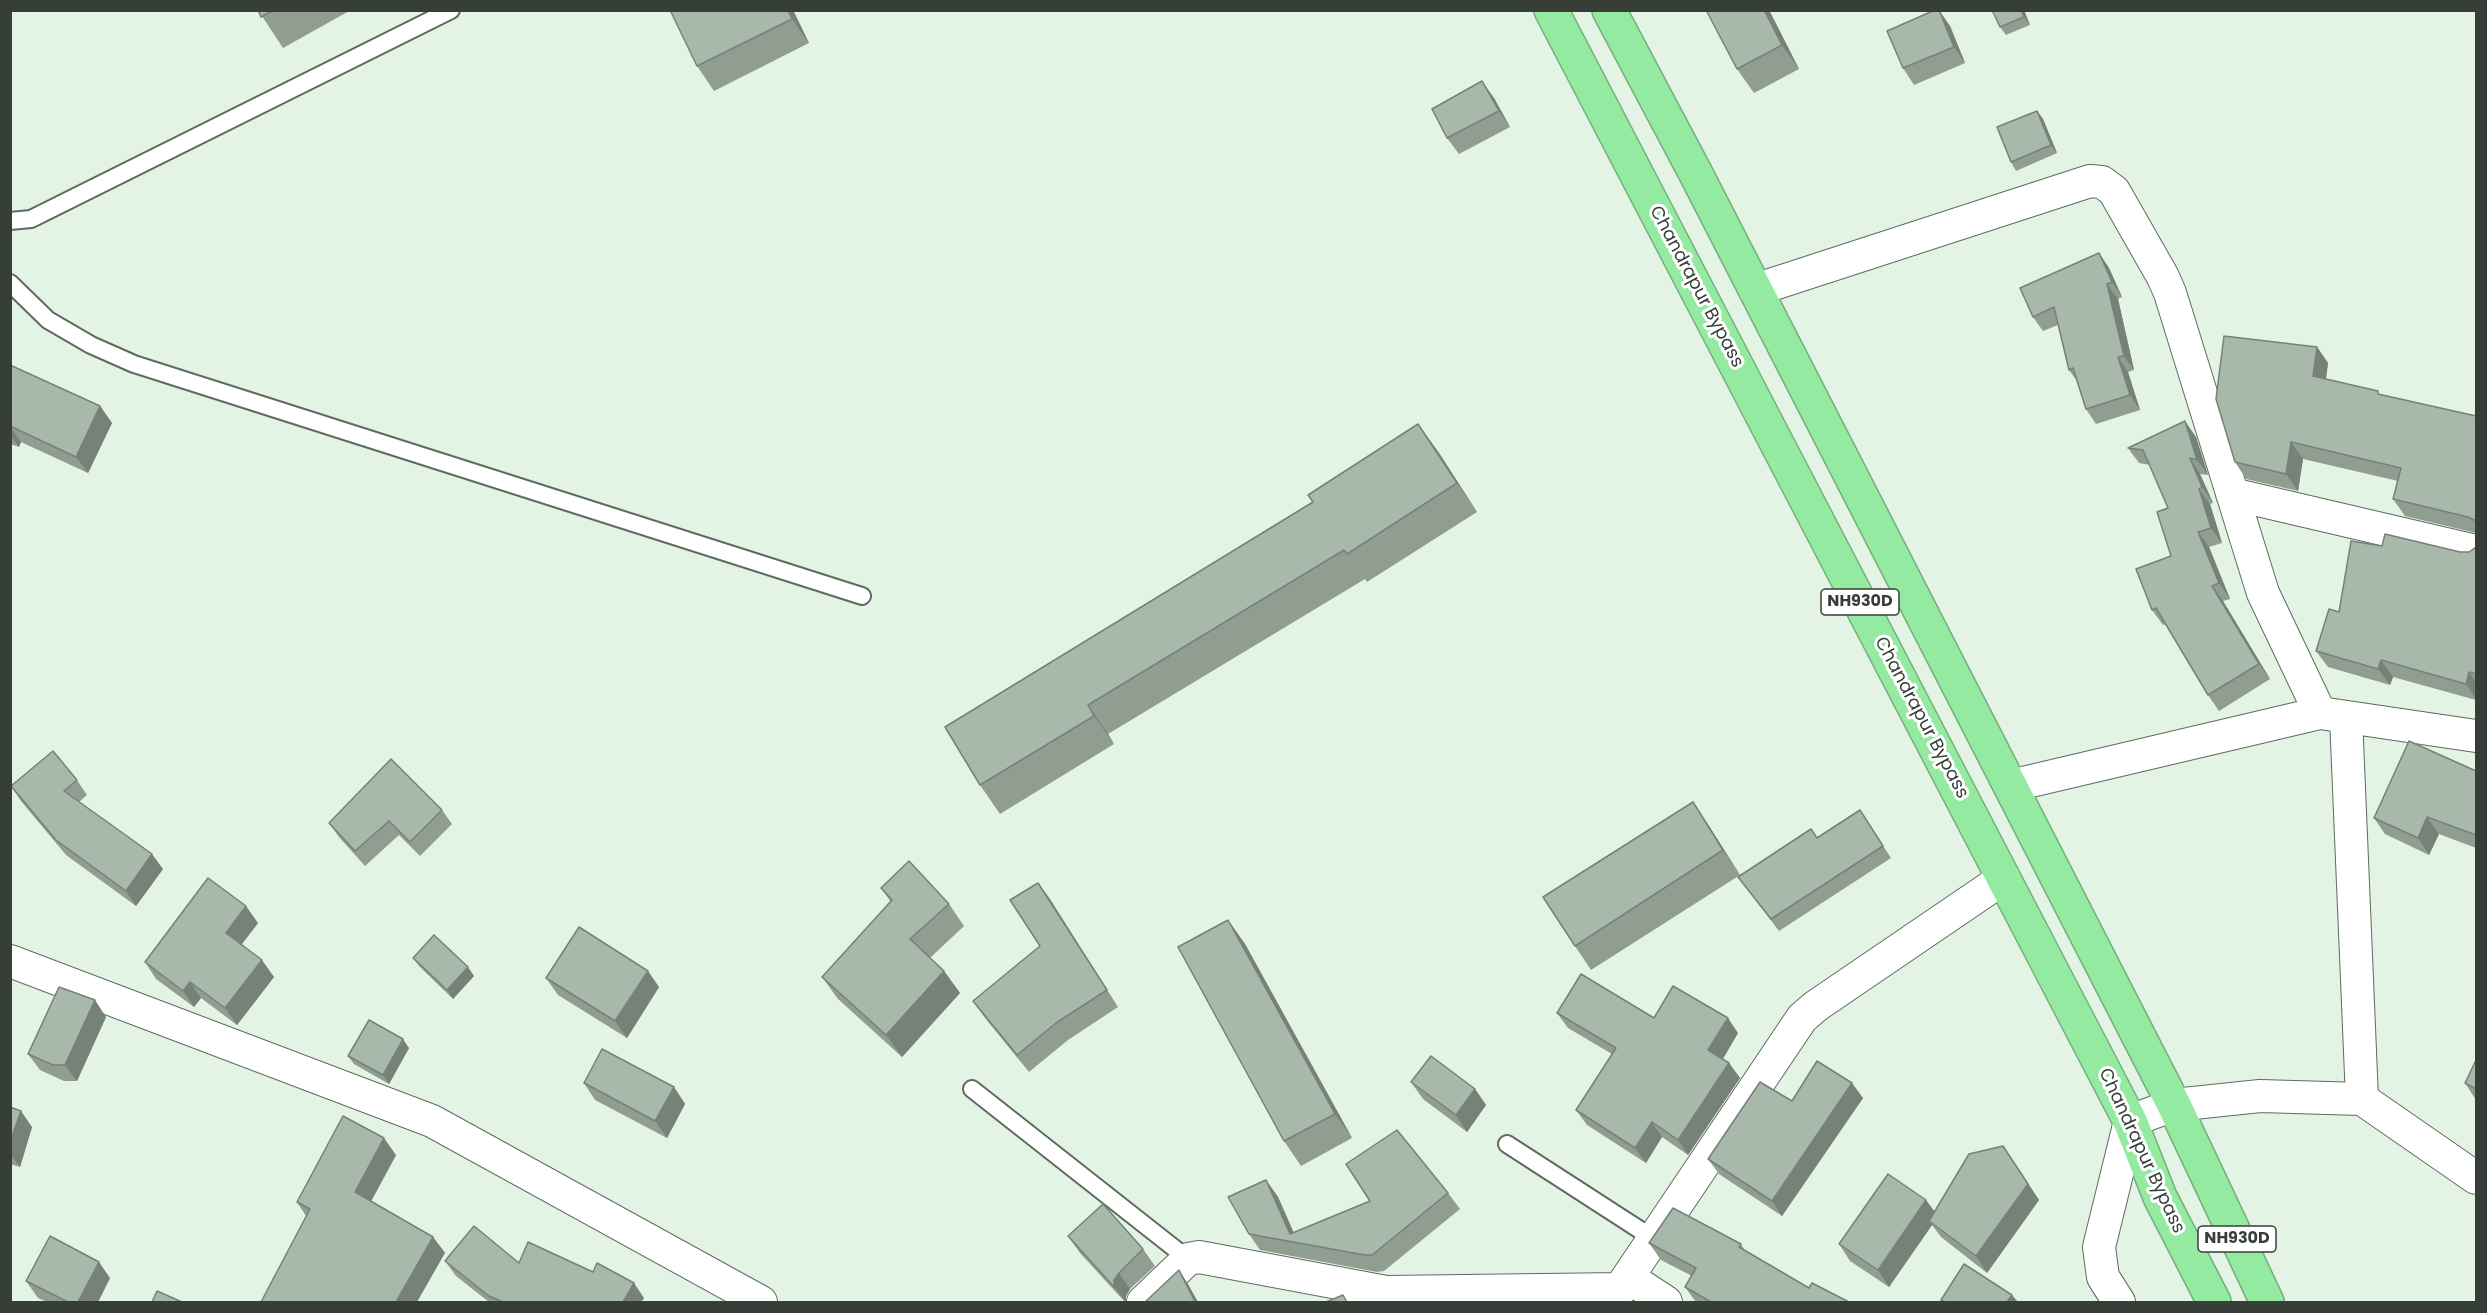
<!DOCTYPE html>
<style>
body{margin:0}
#map{position:relative;width:2487px;height:1313px;overflow:hidden;background:#e3f3e4;font-family:Poppins,sans-serif}
canvas{display:block}
.frame{position:absolute;inset:0;border:12px solid #373e38;pointer-events:none}
</style>
<div id="map">
<canvas width="2487" height="1313"></canvas>
<div class="frame"></div>
</div>
<script>
const g = document.querySelector('canvas').getContext('2d');
g.lineJoin = 'round';
const toPath = rows => new Path2D(rows.map(r => 'M' + r).join(''));
function strokePath(path, color, width, dash) { g.strokeStyle = color; g.lineWidth = width; g.lineCap = dash ? 'butt' : 'round'; g.setLineDash(dash || []); g.stroke(path); }
function paint(path, color) { g.fillStyle = color; g.fill(path, 'evenodd'); }
function drawText(font, color, halo, rows, align = 'center') {
  g.font = font + ' Poppins,sans-serif'; g.lineWidth = 6; g.setLineDash([]); g.textBaseline = 'middle'; g.strokeStyle = halo; g.fillStyle = color; for (const [text, x, y, turn = 0] of rows) {
    g.save(); g.translate(x, y); g.rotate((+turn || 0) * Math.PI / 180); g.textAlign = isNaN(turn) ? turn : align; if (halo) g.strokeText(text, 0, 0); g.fillText(text, 0, 0); g.restore();
  }
}
const lane = toPath([
 [10,221,31,219,451,10],
 [10,283,48,320,91,345,134,364,862,596],
 [972,1089,1188,1259],
 [1507,1144,1654,1239]
]);
const street = toPath([
 [1755,290,2090,181,2102,182,2114,191,2163,277,2170,293,2263,593,2320,713],
 [2232,494,2476,551],
 [2346,717,2362,1099],
 [2010,786,2320,713,2476,736],
 [10,961,432,1121,761,1302],
 [1628,1277,1666,1302],
 [1143,1302,1188,1259,1199,1257,1386,1292,1621,1289],
 [1611,1302,1802,1018,1816,1006,2004,878],
 [2119,1302,2103,1277,2099,1247,2130,1121,2174,1105,2260,1096,2362,1099,2476,1178]
]);
const highway = toPath([
 [1551,10,2130,1121,2160,1197,2214,1302],
 [1609,10,1696,174,2174,1105,2267,1302]
]);
const wall = toPath([
 [258,10,351,10,283,48],
 [793,10,809,43,714,91,697,66],
 [1769,10,1799,69,1754,93,1737,69],
 [2024,10,2030,25,2006,35,2000,27],
 [1950,26,1965,63,1914,85,1903,68],
 [1494,98,1510,127,1459,154,1447,138],
 [2037,111,2043,119,2057,153,2016,171,2011,162],
 [2099,253,2109,268,2122,297,2118,299,2134,370,2128,372,2140,410,2096,424,2086,409,2077,381,2069,370,2058,325,2043,331,2033,317],
 [2317,347,2328,363,2326,379,2381,395,2476,416,2476,533,2405,516,2393,499,2398,481,2303,459,2298,491,2246,479,2235,462],
 [10,365,100,406,112,423,88,473,21,442,19,447,10,444],
 [1418,424,1439,453,1477,512,1367,582,1365,579,1108,734,1114,744,1000,814,980,785,1313,502],
 [2196,437,2208,475,2200,474,2213,503,2210,504,2222,543,2209,547,2230,599,2223,601,2270,679,2219,711,2208,695,2166,624,2163,625,2152,610,2171,556,2168,508,2150,465,2139,463,2128,448],
 [2382,546,2460,552,2469,552,2476,547,2476,700,2393,677,2390,685,2328,667,2316,651,2339,612],
 [2476,771,2476,848,2439,834,2429,855,2385,834,2374,818],
 [77,780,87,795,79,802,163,869,136,906,66,855,21,801,11,786],
 [442,810,452,824,420,856,399,835,365,866,339,837,329,823],
 [1860,810,1891,858,1779,931,1738,877,1818,838],
 [1709,826,1740,875,1591,970,1575,946],
 [1038,883,1118,1007,1068,1040,1029,1072,985,1018,973,1001,1040,946],
 [881,888,949,904,964,926,930,958,944,971,960,993,902,1057,838,999,822,977,891,902],
 [1228,920,1245,944,1352,1138,1301,1166,1284,1141],
 [258,923,242,944,274,977,237,1025,201,998,194,1007,156,979,145,962],
 [413,958,474,976,453,999,419,966],
 [546,978,659,987,627,1038,558,995],
 [1557,1013,1654,1018,1738,1033,1723,1059,1729,1063,1740,1078,1688,1155,1662,1137,1646,1163,1587,1125,1576,1110,1612,1054,1568,1028],
 [106,1017,77,1081,64,1081,40,1070,28,1054],
 [409,1048,389,1084,354,1064,348,1056],
 [2476,1060,2476,1100,2465,1083],
 [1411,1082,1475,1089,1486,1105,1467,1132,1423,1099],
 [584,1083,674,1087,685,1104,667,1138,595,1100],
 [1863,1098,1782,1216,1719,1174,1708,1159,1792,1101],
 [10,1107,32,1127,20,1167,10,1164],
 [2003,1146,2039,1200,1987,1273,1941,1237,1932,1225,1889,1287,1850,1261,1839,1244,1935,1212],
 [396,1155,371,1201,433,1237,445,1253,306,1216,297,1202],
 [1266,1180,1278,1197,1294,1233,1448,1193,1460,1209,1384,1271,1377,1272,1260,1250,1249,1234],
 [1068,1236,1143,1249,1155,1266,1130,1289,1126,1296,1126,1302,1125,1302,1080,1253],
 [1649,1243,1741,1244,1745,1251,1809,1288,1849,1302,1696,1302,1685,1287,1692,1276,1661,1260],
 [445,1261,519,1263,644,1298,641,1302,489,1302,456,1276],
 [110,1278,98,1302,47,1302,38,1298,26,1281]
]);
const shadedWall = toPath([
 [788,10,793,10,809,43,792,19],
 [1764,10,1769,10,1799,69,1782,45],
 [1939,10,1950,26,1965,63,1954,47],
 [2021,10,2024,10,2030,25,2024,17],
 [1482,81,1494,98,1510,127,1499,111],
 [2037,111,2043,119,2057,153,2051,145],
 [2099,253,2109,268,2122,297,2112,282],
 [2107,284,2118,299,2134,370,2124,356],
 [2317,347,2328,363,2324,393,2313,376],
 [2118,357,2128,372,2140,410,2130,395],
 [100,406,112,423,88,473,76,457],
 [2185,421,2196,437,2208,475,2197,460],
 [1418,424,1439,453,1477,512,1457,483],
 [10,427,21,442,19,447,10,435],
 [2291,442,2303,459,2298,491,2286,474],
 [2190,458,2200,474,2213,503,2202,487],
 [2199,489,2210,504,2222,543,2211,528],
 [2198,532,2209,547,2230,599,2219,583],
 [2212,586,2223,601,2270,679,2259,664],
 [2381,660,2393,677,2390,685,2378,669],
 [2469,672,2476,682,2476,699,2466,684],
 [1088,705,1108,734,1114,744,1094,716],
 [1693,802,1709,826,1740,875,1723,850],
 [2427,817,2439,834,2429,855,2418,838],
 [152,854,163,869,136,906,126,891],
 [1038,883,1050,899,1118,1007,1107,990],
 [246,906,258,923,238,949,226,933],
 [1228,920,1245,944,1352,1138,1335,1114],
 [262,960,274,977,237,1025,225,1008],
 [468,967,474,976,453,999,447,990],
 [648,971,659,987,627,1038,615,1021],
 [944,971,960,993,902,1057,886,1035],
 [190,982,201,998,194,1007,183,991],
 [95,1000,106,1017,77,1081,65,1065],
 [1728,1018,1738,1033,1719,1065,1708,1050],
 [403,1039,409,1048,389,1084,383,1075],
 [1729,1063,1740,1078,1688,1155,1678,1140],
 [1852,1083,1863,1098,1782,1216,1772,1201],
 [674,1087,685,1104,667,1138,655,1121],
 [1475,1089,1486,1105,1467,1132,1456,1115],
 [21,1111,32,1127,20,1167,10,1154,10,1142],
 [1652,1122,1662,1137,1646,1163,1635,1148],
 [384,1138,396,1155,367,1209,355,1192],
 [2003,1146,2039,1200,1987,1273,1976,1256],
 [1266,1180,1278,1197,1298,1243,1290,1234],
 [1926,1200,1938,1216,1929,1221,1932,1225,1889,1287,1878,1270],
 [433,1237,445,1253,417,1302,399,1302,397,1300],
 [99,1262,110,1278,98,1302,78,1302],
 [1179,1270,1188,1284,1198,1302,1195,1302],
 [1119,1273,1130,1289,1126,1296,1126,1302,1114,1287,1114,1280],
 [634,1283,644,1298,641,1302,623,1302],
 [2012,1295,2018,1302,2007,1302]
]);
const building = toPath([
 [258,10,274,10,261,17,258,10],
 [670,10,788,10,792,19,697,66,670,10],
 [1706,10,1764,10,1782,45,1737,69,1706,10],
 [1935,10,1939,10,1954,47,1903,68,1887,31,1935,10],
 [1992,10,2021,10,2024,17,2000,27,1992,10],
 [1482,81,1499,111,1447,138,1432,109,1482,81],
 [2037,111,2051,145,2011,162,1997,127,2037,111],
 [2099,253,2112,282,2107,284,2124,356,2118,357,2130,395,2086,409,2073,368,2069,370,2054,307,2033,317,2020,288,2099,253],
 [2224,336,2317,347,2313,376,2378,391,2378,394,2476,416,2476,521,2468,517,2393,499,2401,468,2291,442,2286,474,2235,462,2216,399,2224,336],
 [10,365,100,406,76,457,10,426,10,365],
 [2185,421,2197,460,2190,458,2202,487,2199,489,2211,528,2198,532,2219,583,2212,586,2259,664,2208,695,2156,608,2152,610,2136,569,2171,556,2157,512,2168,508,2143,450,2128,448,2185,421],
 [1418,424,1457,483,1347,554,1344,550,1088,705,1094,716,980,785,945,727,1313,502,1308,495,1418,424],
 [2385,534,2460,552,2469,552,2476,547,2476,674,2469,672,2466,684,2381,660,2378,669,2316,651,2329,609,2339,612,2351,541,2382,546,2385,534],
 [2409,741,2476,771,2476,835,2427,817,2418,838,2374,818,2409,741],
 [53,751,77,780,64,791,152,854,126,891,56,840,11,786,53,751],
 [391,759,442,810,410,842,389,821,355,851,329,823,391,759],
 [1693,802,1723,850,1575,946,1543,897,1693,802],
 [1860,810,1883,846,1771,919,1738,877,1811,829,1817,838,1860,810],
 [909,861,949,904,910,939,944,971,886,1035,822,977,892,900,881,888,909,861],
 [208,878,246,906,226,933,262,960,225,1008,190,982,183,991,145,962,208,878],
 [1038,883,1107,990,1056,1023,1017,1055,973,1001,1040,946,1010,900,1038,883],
 [1228,920,1335,1114,1284,1141,1178,947,1228,920],
 [579,927,648,971,615,1021,546,978,579,927],
 [434,935,468,967,447,990,413,958,434,935],
 [1581,974,1654,1018,1673,986,1728,1018,1708,1050,1729,1063,1678,1140,1652,1122,1635,1148,1576,1110,1616,1048,1557,1013,1581,974],
 [59,987,95,1000,65,1065,53,1065,28,1054,59,987],
 [369,1020,403,1039,383,1075,348,1056,369,1020],
 [602,1049,674,1087,655,1121,584,1083,602,1049],
 [1431,1056,1475,1089,1456,1115,1411,1082,1431,1056],
 [2476,1060,2476,1089,2465,1083,2476,1060],
 [1817,1061,1852,1083,1772,1201,1708,1159,1760,1082,1792,1101,1817,1061],
 [10,1107,21,1111,10,1142,10,1107],
 [343,1116,384,1138,355,1192,433,1237,397,1300,401,1302,261,1302,310,1209,297,1202,343,1116],
 [1397,1130,1448,1193,1372,1255,1365,1255,1249,1234,1228,1197,1266,1180,1290,1234,1370,1201,1346,1164,1397,1130],
 [2003,1146,2028,1184,1976,1256,1929,1221,1969,1154,2003,1146],
 [1888,1174,1926,1200,1878,1270,1839,1244,1888,1174],
 [1103,1204,1143,1249,1119,1273,1114,1280,1114,1287,1068,1236,1103,1204],
 [1673,1208,1741,1244,1739,1247,1809,1288,1812,1283,1849,1302,1711,1302,1685,1287,1696,1268,1649,1243,1673,1208],
 [474,1226,519,1263,528,1242,593,1272,597,1263,634,1283,623,1302,503,1302,489,1296,445,1261,474,1226],
 [50,1236,99,1262,78,1302,68,1302,26,1281,50,1236],
 [1964,1264,2012,1295,2007,1302,1945,1302,1941,1300,1964,1264],
 [1179,1270,1195,1302,1143,1302,1145,1302,1179,1270],
 [157,1291,182,1302,152,1302,157,1291],
 [1343,1295,1347,1302,1326,1302,1343,1295]
]);
const shields = [
 [1860,602,78],
 [2237,1239,78]
];
const shieldNames = [
 ["NH930D",1860,602],
 ["NH930D",2237,1239]
];
const streetNames = [
 ["Chandrapur Bypass",1696,287,62],
 ["Chandrapur Bypass",1921,718,62],
 ["Chandrapur Bypass",2141,1151,65]
];
strokePath(lane, '#5d6c5f', 20);
strokePath(street, '#5d6c5f', 34);
strokePath(highway, '#74ae7d', 36);
strokePath(lane, '#fff', 16);
strokePath(street, '#fff', 32);
strokePath(highway, '#95eaa2', 33);
paint(wall, '#909e92');
paint(shadedWall, '#768177');
paint(building, '#a8b8aa');
strokePath(building, '#768177', 1.5);
for (const [x, y, w] of shields) { const box = new Path2D(); box.roundRect(x - w / 2, y - 13, w, 26, 4.5); g.fillStyle = '#fff'; g.fill(box); strokePath(box, '#373e38', 1.5); }
drawText('bold 16px', '#373e38', null, shieldNames);
drawText('18px', '#373e38', '#fff', streetNames);
</script>
